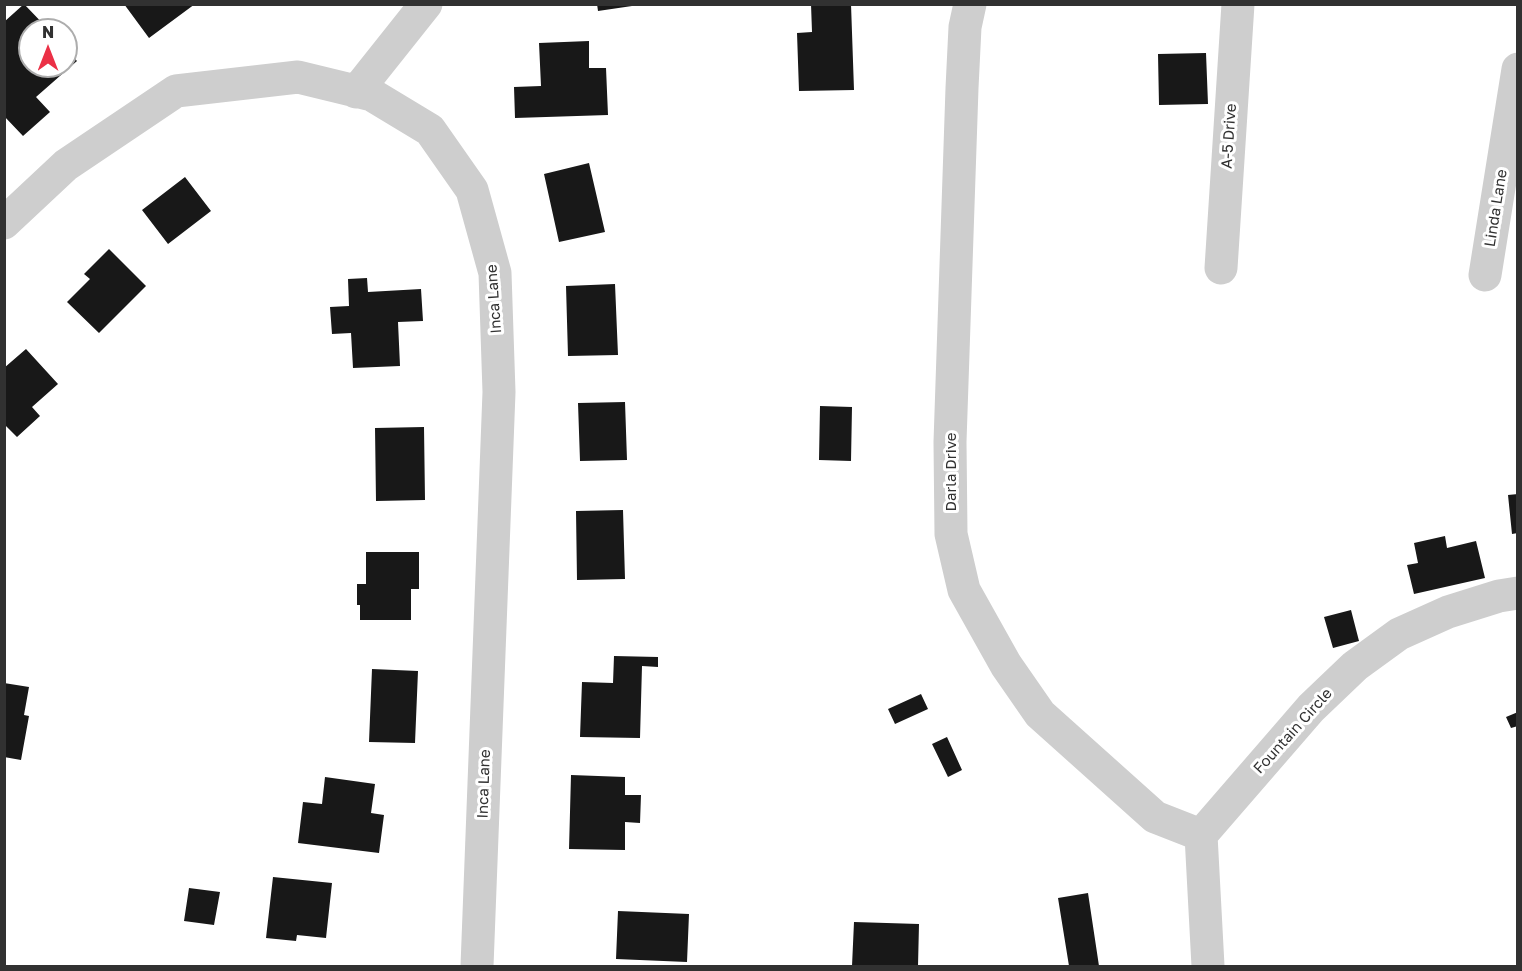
<!DOCTYPE html>
<style>
body{margin:0}
#map{position:relative;width:1522px;height:971px;overflow:hidden;background:#fff;font-family:"Golos Text",sans-serif}
canvas{display:block}
.frame{position:absolute;inset:0;border:6px solid #313131;pointer-events:none}
.north{position:absolute;left:18px;top:18px;width:60px;height:60px;box-sizing:border-box;background:#fff;border:2px solid #adadad;border-radius:50%;rotate:0deg;font-size:16px;font-weight:700;line-height:24px;text-align:center;color:#313131}
.north::after{content:'';display:block;margin:auto;width:21px;height:27px;background:#eb3046;clip-path:polygon(50% 0,100% 100%,50% 72%,0 100%)}
</style>
<div id="map">
<canvas width="1522" height="971"></canvas>
<div class="frame"></div>
<div class="north">N</div>
</div>
<script>
const g = document.querySelector('canvas').getContext('2d');
g.lineJoin = 'round';
function paint(path, color) { g.fillStyle = color; g.fill(path, 'evenodd'); }
const toPath = rows => new Path2D(rows.map(r => 'M' + r).join(''));
function strokePath(path, color, width, dash) { g.strokeStyle = color; g.lineWidth = width; g.lineCap = dash ? 'butt' : 'round'; g.setLineDash(dash || []); g.stroke(path); }
function drawText(font, color, halo, rows, align = 'center') {
  g.font = font + ' "Golos Text",sans-serif'; g.lineWidth = 6; g.setLineDash([]); g.textBaseline = 'middle'; g.strokeStyle = halo; g.fillStyle = color; for (const [text, x, y, turn = 0] of rows) {
    g.save(); g.translate(x, y); g.rotate((+turn || 0) * Math.PI / 180); g.textAlign = isNaN(turn) ? turn : align; if (halo) g.strokeText(text, 0, 0); g.fillText(text, 0, 0); g.restore();
  }
}
const building = toPath([
 [24,4,49,30,30,30,30,66,66,66,66,49,77,61,36,97,50,112,23,136,4,116,4,22],
 [124,4,195,4,149,38],
 [597,4,632,4,632,6,598,11],
 [811,4,851,4,854,90,799,91,797,33,812,32],
 [589,41,589,68,606,68,608,115,515,118,514,87,541,86,539,43],
 [1206,53,1208,104,1159,105,1158,54],
 [589,163,605,232,559,242,544,174],
 [185,177,211,211,168,244,142,210],
 [109,249,146,286,99,333,67,302,90,279,84,274],
 [367,278,368,292,421,289,423,321,398,322,400,366,353,368,351,333,332,334,330,307,349,306,348,279],
 [615,284,618,355,568,356,566,286],
 [26,349,58,384,32,407,40,416,17,437,4,424,4,368],
 [625,402,627,460,580,461,578,403],
 [820,406,852,407,851,461,819,460],
 [424,427,425,500,376,501,375,428],
 [1518,494,1518,533,1512,534,1508,495],
 [623,510,625,579,577,580,576,511],
 [1445,536,1447,548,1476,541,1485,578,1414,594,1407,565,1418,563,1414,543],
 [366,552,419,552,419,589,411,589,411,620,360,620,360,605,357,605,357,584,366,584],
 [1351,610,1359,641,1333,648,1324,617],
 [614,656,658,657,658,667,642,666,640,738,580,737,582,682,613,683],
 [372,669,418,671,415,743,369,742],
 [4,683,29,687,24,715,29,716,21,760,4,757],
 [921,694,928,709,895,724,888,709],
 [1518,712,1518,726,1511,728,1506,717],
 [947,737,962,770,948,777,932,744],
 [571,775,625,777,625,795,641,795,640,823,625,822,625,850,569,849],
 [325,777,375,784,371,813,384,815,379,853,298,843,303,802,322,804],
 [273,877,332,883,326,938,297,935,296,941,266,938],
 [189,888,220,892,214,925,184,921],
 [1088,893,1099,966,1069,966,1058,898],
 [618,911,689,914,687,962,616,959],
 [854,922,919,924,918,966,852,966]
]);
const minor = toPath([
 [970,4,965,27,962,88,950,442,951,534,964,590,1006,665,1040,714,1155,817,1201,835],
 [356,92,426,4],
 [4,223,66,165,176,91,298,77,372,95,430,130,472,190,495,273,499,392,477,966],
 [1221,268,1238,4],
 [1485,275,1518,69],
 [1208,966,1201,835,1311,708,1355,666,1399,634,1448,612,1499,596,1518,593]
]);
const streetNames = [
 ["A-5 Drive",1229,136,-86],
 ["Linda Lane",1496,208,-81],
 ["Inca Lane",494,299,-94],
 ["Darla Drive",951,472,-90],
 ["Fountain Circle",1293,731,-48],
 ["Inca Lane",484,784,-88]
];
paint(building, '#181818');
strokePath(minor, '#cecece', 33);
drawText('15px', '#313131', '#fff', streetNames);
</script>
